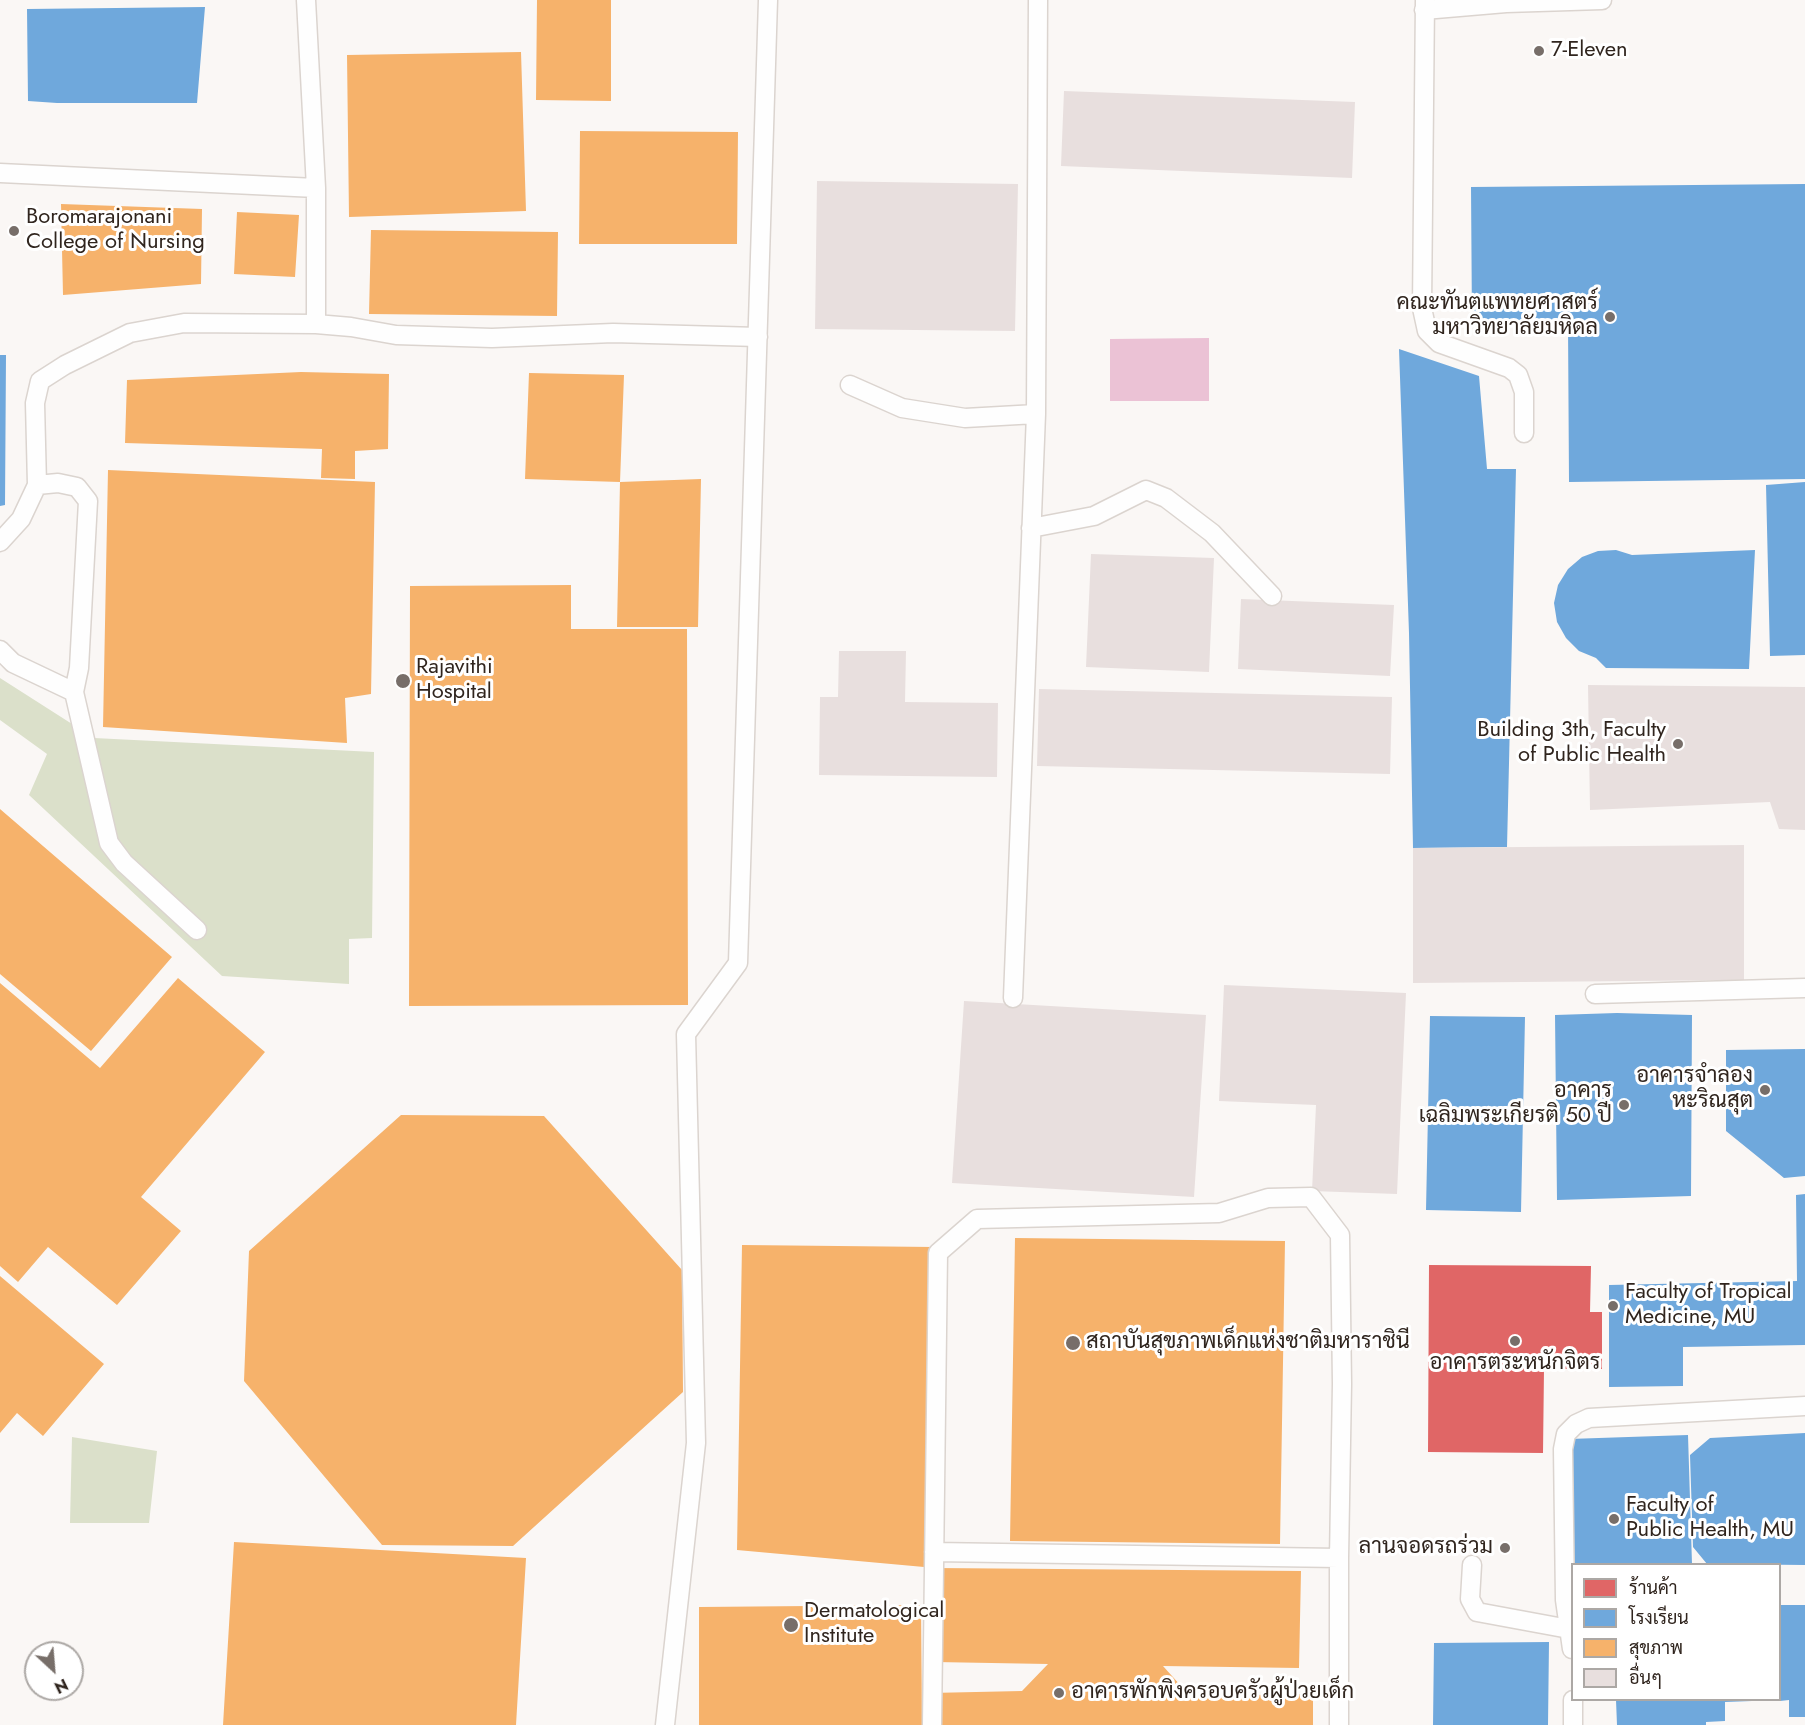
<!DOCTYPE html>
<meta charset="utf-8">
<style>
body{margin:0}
#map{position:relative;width:1805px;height:1725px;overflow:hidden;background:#faf7f5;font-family:Jost,Sarabun,sans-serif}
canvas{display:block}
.legend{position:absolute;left:1571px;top:1563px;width:210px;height:138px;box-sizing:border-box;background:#fff;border:2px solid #aca8a5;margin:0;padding:8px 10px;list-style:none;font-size:18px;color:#30251e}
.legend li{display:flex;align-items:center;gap:12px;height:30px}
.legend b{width:30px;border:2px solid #aca8a5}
.north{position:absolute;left:24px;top:1641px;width:60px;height:60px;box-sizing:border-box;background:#fff;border:2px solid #aca8a5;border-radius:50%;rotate:154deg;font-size:16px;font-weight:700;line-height:24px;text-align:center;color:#30251e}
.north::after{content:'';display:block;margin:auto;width:21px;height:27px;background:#776e69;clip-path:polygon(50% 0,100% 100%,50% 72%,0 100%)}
</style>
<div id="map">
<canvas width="1805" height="1725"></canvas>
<ul class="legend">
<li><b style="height:16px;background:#e06666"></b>ร้านค้า</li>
<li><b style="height:16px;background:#6fa8dc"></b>โรงเรียน</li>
<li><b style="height:16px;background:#f6b26b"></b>สุขภาพ</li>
<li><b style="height:16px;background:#e8dfde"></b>อื่นๆ</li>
</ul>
<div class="north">N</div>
</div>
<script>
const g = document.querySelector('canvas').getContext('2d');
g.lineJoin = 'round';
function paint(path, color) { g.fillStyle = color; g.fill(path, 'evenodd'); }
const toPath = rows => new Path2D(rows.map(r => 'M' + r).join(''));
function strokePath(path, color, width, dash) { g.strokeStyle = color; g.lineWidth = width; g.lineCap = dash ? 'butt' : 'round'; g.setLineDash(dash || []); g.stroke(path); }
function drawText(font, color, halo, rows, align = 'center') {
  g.font = font + ' Jost,Sarabun,sans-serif'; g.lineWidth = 6; g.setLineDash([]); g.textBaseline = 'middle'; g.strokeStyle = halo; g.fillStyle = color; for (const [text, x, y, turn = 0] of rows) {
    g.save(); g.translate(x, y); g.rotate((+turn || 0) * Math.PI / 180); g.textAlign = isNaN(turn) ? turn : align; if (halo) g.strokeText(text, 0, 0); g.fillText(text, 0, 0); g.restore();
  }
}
const green = toPath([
 [0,678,94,738,374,752,372,938,349,939,349,984,222,976,29,795,47,754,0,720],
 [72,1437,157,1451,149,1523,70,1523]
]);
const water = toPath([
 [1209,338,1209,401,1110,401,1110,339]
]);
const shops = toPath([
 [1429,1265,1591,1266,1590,1312,1602,1312,1602,1369,1544,1369,1543,1453,1428,1452]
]);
const schools = toPath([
 [205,7,197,103,57,103,28,101,27,9],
 [1805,184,1805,479,1569,482,1568,324,1472,325,1471,187],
 [1399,349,1479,376,1487,469,1516,469,1507,847,1413,848,1409,633],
 [0,355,6,355,5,505,0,506],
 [1805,482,1805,655,1770,656,1766,485],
 [1616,550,1632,555,1755,550,1749,669,1606,668,1596,658,1579,651,1566,638,1557,622,1554,603,1558,585,1568,569,1582,557,1598,551],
 [1617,1013,1692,1015,1691,1196,1557,1200,1555,1015],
 [1430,1016,1525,1017,1521,1212,1426,1210],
 [1805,1049,1805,1176,1784,1178,1726,1131,1726,1050],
 [1805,1194,1805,1345,1683,1347,1683,1386,1609,1387,1609,1285,1797,1281,1796,1195],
 [1805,1433,1805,1565,1707,1564,1693,1547,1690,1455,1710,1438],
 [1688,1435,1692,1564,1573,1564,1569,1439],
 [1780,1605,1805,1605,1805,1717,1789,1717,1789,1700,1780,1701],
 [1549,1642,1548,1725,1433,1725,1434,1643],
 [1616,1700,1752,1700,1752,1701,1725,1702,1725,1721,1706,1722,1706,1725,1617,1725]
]);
const health = toPath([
 [537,0,611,0,611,101,536,100],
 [521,52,526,211,349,217,347,55],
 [580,131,738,132,737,244,579,244],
 [61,204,202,209,201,284,63,295],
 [237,212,299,215,295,277,234,274],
 [371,230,558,232,557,316,369,314],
 [301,372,389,374,388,449,355,451,355,479,321,478,322,449,125,443,127,380],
 [529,373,624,375,620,482,525,479],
 [108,470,375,482,371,694,345,698,347,743,103,727],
 [701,479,698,627,617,627,620,482],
 [571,585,571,629,687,629,688,1005,409,1006,410,586],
 [0,809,172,957,91,1051,0,974],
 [178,978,265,1052,141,1197,181,1231,117,1305,48,1247,18,1282,0,1266,0,983,100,1068],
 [401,1115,544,1116,682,1270,683,1392,513,1546,382,1545,244,1381,249,1251],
 [1015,1238,1285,1241,1280,1544,1010,1541],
 [742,1245,934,1247,935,1568,1301,1571,1299,1668,1163,1666,1190,1696,1313,1694,1313,1725,931,1725,930,1693,1022,1691,1048,1664,935,1662,935,1568,737,1550],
 [0,1276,104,1364,43,1436,17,1413,0,1433],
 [234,1542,526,1558,516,1725,223,1725],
 [921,1605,922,1725,699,1725,699,1607]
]);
const building = toPath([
 [1064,91,1355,102,1352,178,1061,166],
 [817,181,1018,184,1015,331,815,329],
 [1091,554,1214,558,1209,672,1086,667],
 [1241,599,1394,605,1390,676,1238,669],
 [839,651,906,651,905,702,998,703,997,777,819,775,820,697,838,697],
 [1588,685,1805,687,1805,830,1779,829,1770,802,1590,810],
 [1039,689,1392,697,1390,774,1037,766],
 [1744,845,1744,980,1413,983,1413,848],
 [1224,985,1406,993,1397,1194,1312,1191,1316,1105,1219,1101],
 [964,1001,1206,1015,1194,1197,952,1183]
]);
const lane = toPath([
 [306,0,316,188],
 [1425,0,1422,308,1427,331,1439,343,1509,368,1518,375,1524,392,1524,433],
 [1424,10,1506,3,1602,0],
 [0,173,316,188,316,324,351,327,396,335,492,338,613,333,758,337],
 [850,385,902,408,965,418,1036,414],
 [1031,528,1094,516,1146,490,1166,498,1212,533,1272,596],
 [0,542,21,519,37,485,35,403,40,381,65,365,130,333,184,323,316,324],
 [0,650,13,663,74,692,79,668,88,501,77,487,58,483,37,485],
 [74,692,109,843,124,863,197,930],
 [1595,994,1805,988],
 [1013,998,1036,414,1038,0],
 [934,1552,1339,1558],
 [1472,1565,1470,1599,1477,1612,1569,1629],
 [1572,1649,1565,1600,1563,1449,1566,1434,1576,1424,1589,1418,1805,1406],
 [1573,1700,1573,1725],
 [665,1725,696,1443,686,1034,738,963,768,0],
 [932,1725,938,1253,977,1219,1219,1213,1268,1198,1311,1197,1340,1235,1342,1384,1339,1558,1339,1725]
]);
const markers = [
 [1539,51,6,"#776e69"],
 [14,231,6,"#776e69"],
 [1610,317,6,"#776e69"],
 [403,681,8,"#776e69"],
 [1678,744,6,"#776e69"],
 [1765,1090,6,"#776e69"],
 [1624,1105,6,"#776e69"],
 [1613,1306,6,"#776e69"],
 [1515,1341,6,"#776e69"],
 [1073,1343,8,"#776e69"],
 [1614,1519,6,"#776e69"],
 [1505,1548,6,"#776e69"],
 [791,1625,8,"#776e69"],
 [1059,1693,6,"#776e69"]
];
const poiNames = [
 ["7-Eleven",1551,51],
 ["Boromarajonani",26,218],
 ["College of Nursing",26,243],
 ["คณะทันตแพทยศาสตร์",1598,304,"right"],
 ["มหาวิทยาลัยมหิดล",1598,329,"right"],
 ["Rajavithi",416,668],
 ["Hospital",416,693],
 ["Building 3th, Faculty",1666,731,"right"],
 ["of Public Health",1666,756,"right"],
 ["อาคารจำลอง",1753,1077,"right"],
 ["หะริณสุต",1753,1102,"right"],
 ["อาคาร",1612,1092,"right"],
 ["เฉลิมพระเกียรติ 50 ปี",1612,1117,"right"],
 ["Faculty of Tropical",1625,1293],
 ["Medicine, MU",1625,1318],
 ["สถาบันสุขภาพเด็กแห่งชาติมหาราชินี",1086,1343],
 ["อาคารตระหนักจิตร",1515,1364,"center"],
 ["Faculty of",1626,1506],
 ["Public Health, MU",1626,1531],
 ["ลานจอดรถร่วม",1493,1548,"right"],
 ["Dermatological",804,1612],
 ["Institute",804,1637],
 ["อาคารพักพิงครอบครัวผู้ป่วยเด็ก",1071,1693]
];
paint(green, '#dbe0ca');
paint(water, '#ebc2d5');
paint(shops, '#e06666');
paint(schools, '#6fa8dc');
paint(health, '#f6b26b');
paint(building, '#e8dfde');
strokePath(lane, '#dbd4cf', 21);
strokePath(lane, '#fefefe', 18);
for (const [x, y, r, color] of markers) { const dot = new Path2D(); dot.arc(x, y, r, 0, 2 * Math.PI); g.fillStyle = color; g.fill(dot); strokePath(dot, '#fff', 2); }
drawText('22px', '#30251e', '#fff', poiNames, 'left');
</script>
